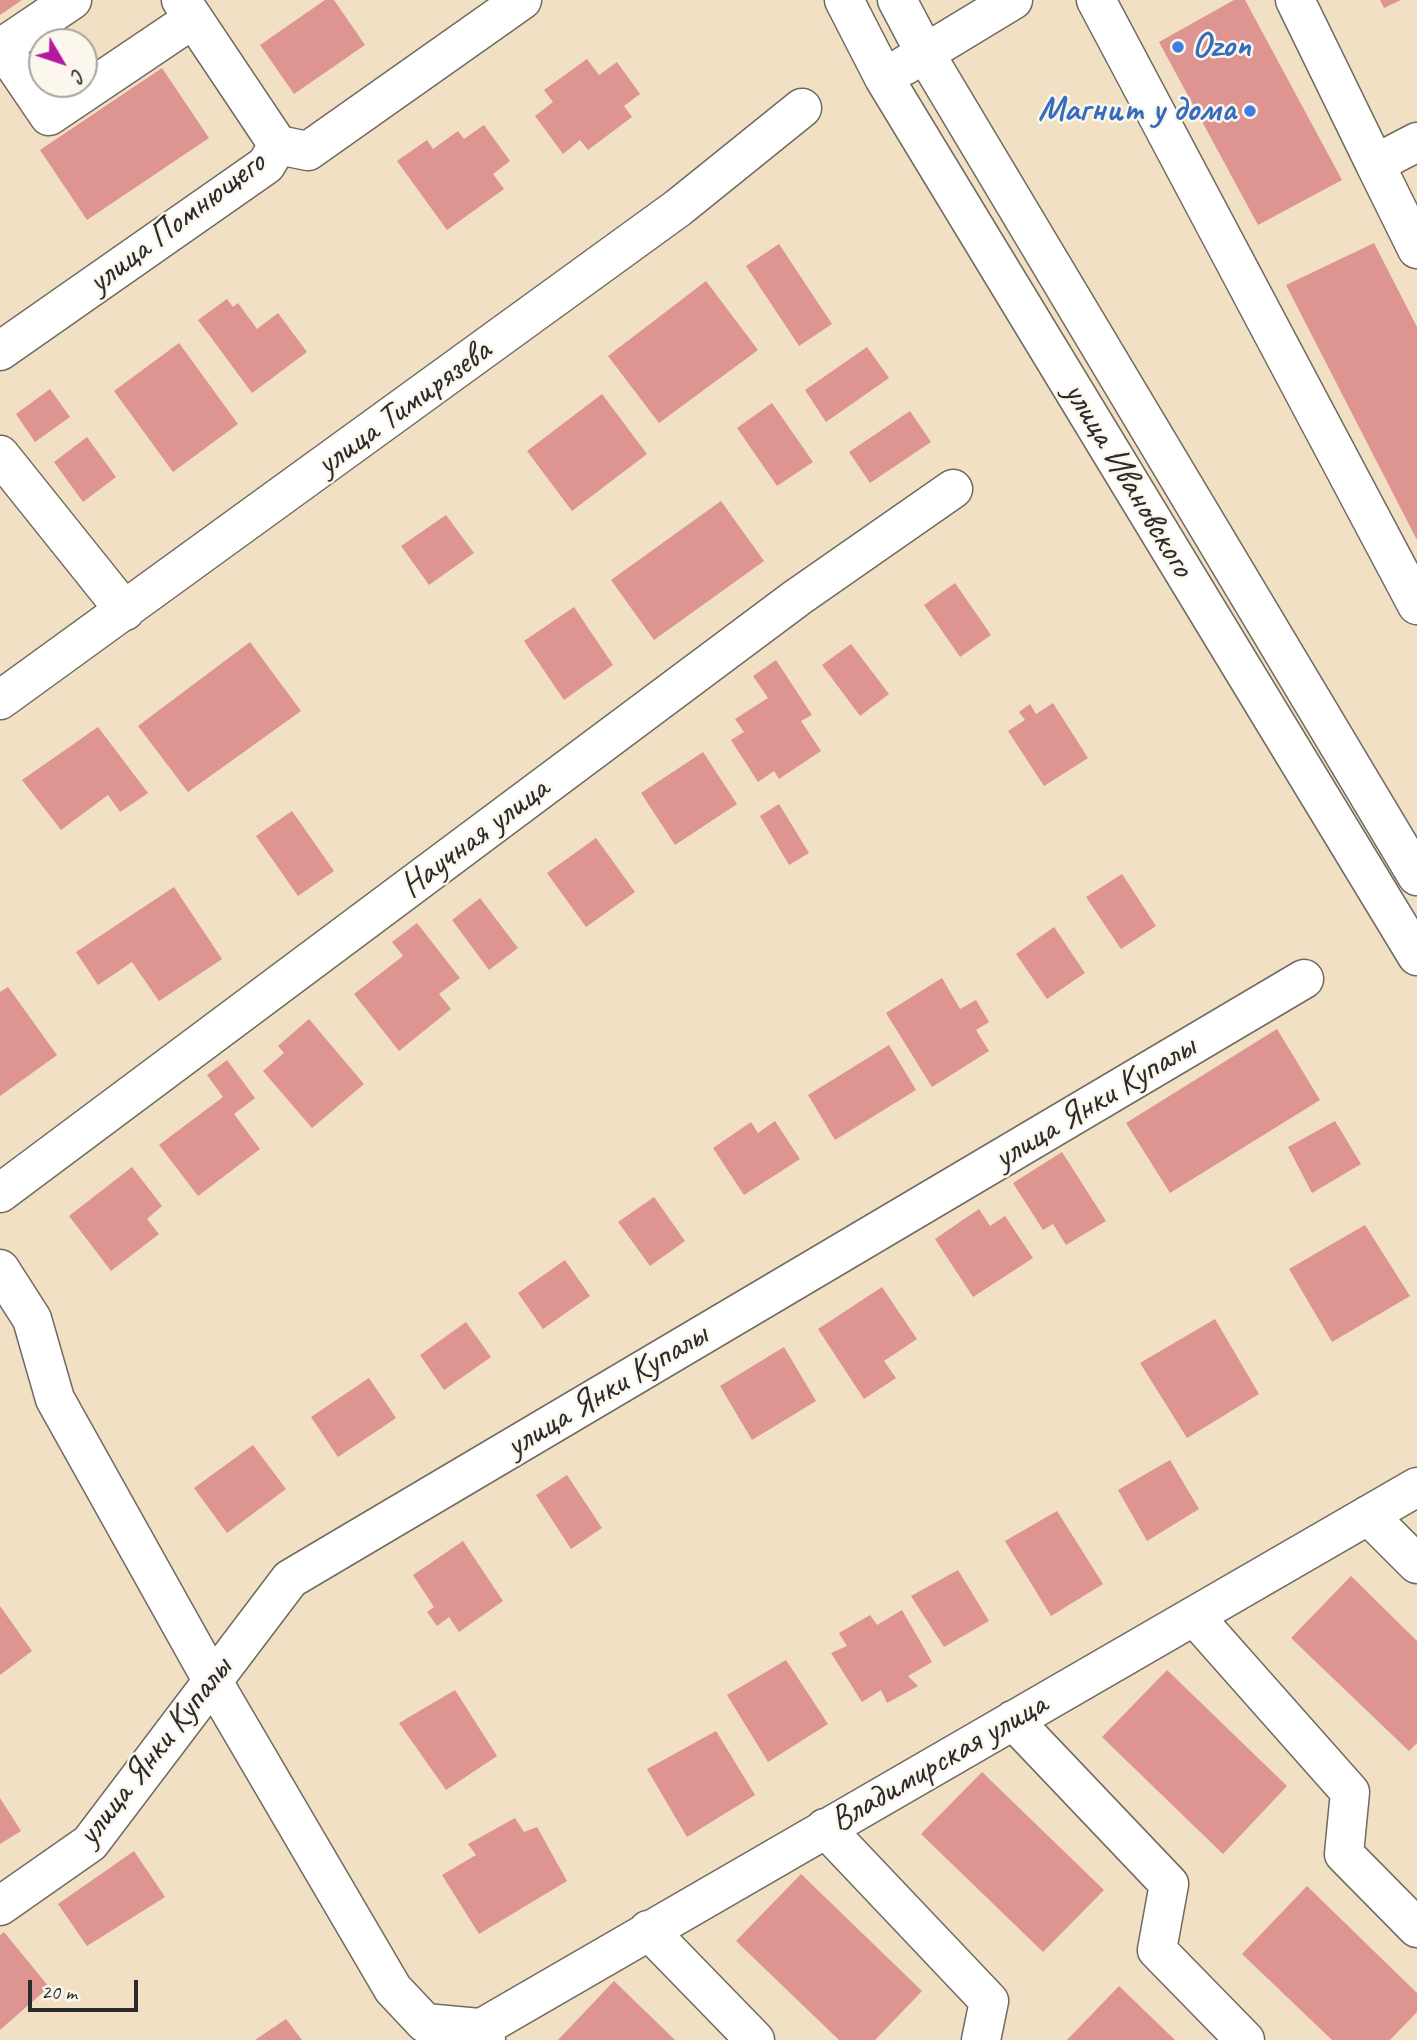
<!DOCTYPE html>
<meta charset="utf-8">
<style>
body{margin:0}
#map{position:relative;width:1417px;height:2040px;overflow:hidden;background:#f1e0c3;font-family:Caveat,sans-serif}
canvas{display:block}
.north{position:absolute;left:28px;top:28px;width:70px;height:70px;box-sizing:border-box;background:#fbf7ec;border:2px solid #a8a59f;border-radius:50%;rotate:129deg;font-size:19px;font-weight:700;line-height:28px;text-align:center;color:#2b2b2b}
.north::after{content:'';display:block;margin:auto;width:24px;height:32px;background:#b5179e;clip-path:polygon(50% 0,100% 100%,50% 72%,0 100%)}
.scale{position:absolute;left:28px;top:1980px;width:110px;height:32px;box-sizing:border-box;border:4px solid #2b2b2b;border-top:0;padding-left:9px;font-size:21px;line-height:24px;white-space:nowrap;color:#2b2b2b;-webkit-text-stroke:5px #fbf7ec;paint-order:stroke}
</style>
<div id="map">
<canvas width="1417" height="2040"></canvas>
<div class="north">С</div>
<div class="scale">20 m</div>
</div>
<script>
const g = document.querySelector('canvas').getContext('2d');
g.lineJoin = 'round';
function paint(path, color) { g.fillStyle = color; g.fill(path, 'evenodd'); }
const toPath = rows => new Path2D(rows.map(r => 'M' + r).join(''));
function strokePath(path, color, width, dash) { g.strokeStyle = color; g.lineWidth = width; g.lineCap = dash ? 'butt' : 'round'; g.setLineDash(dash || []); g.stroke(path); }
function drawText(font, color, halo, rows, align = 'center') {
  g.font = font + ' Caveat,sans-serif'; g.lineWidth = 5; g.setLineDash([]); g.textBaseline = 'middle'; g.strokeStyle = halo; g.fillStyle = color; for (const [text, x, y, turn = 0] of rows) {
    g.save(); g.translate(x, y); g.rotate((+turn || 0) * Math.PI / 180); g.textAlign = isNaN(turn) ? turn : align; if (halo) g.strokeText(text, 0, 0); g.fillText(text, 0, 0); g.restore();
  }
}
const building = toPath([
 [0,0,22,0,0,15],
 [325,0,334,0,365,45,294,94,260,45],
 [1234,0,1245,0,1342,180,1258,225,1159,42],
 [1380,0,1401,0,1384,8],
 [587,59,599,75,617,62,640,94,624,106,632,117,588,150,580,140,563,154,535,116,553,102,544,90],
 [162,68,209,138,87,220,40,150],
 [484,125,510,161,493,174,504,189,447,230,397,161,427,140,433,149,458,131,464,139],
 [1374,243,1417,327,1417,540,1286,285],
 [779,244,832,324,799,346,746,266],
 [706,281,758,350,659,423,608,356],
 [227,299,233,307,238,303,257,329,278,313,307,352,252,393,198,320],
 [179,343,238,424,173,472,114,391],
 [867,347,889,378,826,422,805,390],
 [50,389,70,417,35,442,16,414],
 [602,394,647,454,572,511,527,451],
 [772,403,813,462,777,486,737,428],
 [910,411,931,442,870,483,849,452],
 [87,437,116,477,83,502,54,462],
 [721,501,764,561,654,640,611,580],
 [446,515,474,553,429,585,401,546],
 [955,583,991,635,960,657,924,605],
 [574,607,613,665,564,700,524,641],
 [250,642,301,711,188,792,138,726],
 [851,644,889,694,860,716,822,665],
 [776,660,812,715,801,721,821,751,779,779,774,771,758,782,731,740,744,732,735,719,768,698,753,676],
 [1053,703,1088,758,1044,786,1008,731,1025,720,1019,712,1030,704,1036,714],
 [98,727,148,793,120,812,108,795,61,830,22,780],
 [703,752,737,804,675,845,641,793],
 [779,804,809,853,789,865,760,816],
 [292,811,334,871,298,896,256,836],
 [596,838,635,892,586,927,547,873],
 [1122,874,1156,926,1121,949,1086,897],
 [174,887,222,959,159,1001,132,962,98,985,76,952],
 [480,898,518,948,489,970,452,920],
 [417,923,460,978,439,994,451,1009,399,1051,354,994,403,956,392,942],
 [1054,927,1085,973,1047,999,1016,954],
 [942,978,960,1009,976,1000,989,1022,976,1030,989,1051,932,1087,886,1013],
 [8,987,57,1055,0,1096,0,992],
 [309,1019,364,1084,312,1128,263,1071,284,1053,278,1046],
 [1277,1029,1320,1100,1170,1193,1126,1123],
 [889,1045,916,1090,835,1140,808,1095],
 [227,1060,255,1098,234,1114,260,1149,198,1196,159,1145,223,1097,207,1075],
 [775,1121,800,1159,744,1195,713,1148,751,1122,758,1133],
 [1335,1121,1361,1164,1312,1193,1288,1147],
 [1062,1152,1106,1221,1066,1245,1053,1224,1043,1230,1013,1183],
 [132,1167,162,1206,147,1219,159,1234,111,1271,69,1216],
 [654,1197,685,1241,650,1266,618,1222],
 [979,1209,990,1226,1005,1216,1033,1258,973,1297,935,1239],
 [1365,1225,1410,1296,1332,1342,1289,1269],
 [565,1260,590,1296,543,1329,518,1293],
 [882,1287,917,1339,884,1361,896,1378,864,1399,818,1329],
 [1215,1319,1259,1394,1187,1438,1140,1363],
 [466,1322,491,1357,444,1390,420,1355],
 [784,1347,816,1401,752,1440,720,1386],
 [369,1378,396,1418,338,1457,311,1417],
 [253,1445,286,1489,227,1533,194,1488],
 [1170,1460,1199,1509,1147,1541,1118,1490],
 [567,1475,602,1528,571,1549,536,1495],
 [1057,1511,1103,1584,1051,1616,1005,1541],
 [463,1541,503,1601,459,1632,449,1617,437,1626,427,1612,434,1607,413,1575],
 [958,1570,989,1621,944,1647,911,1596],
 [1351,1576,1417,1641,1417,1743,1409,1751,1291,1638],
 [0,1606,32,1651,0,1675],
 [902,1610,932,1662,908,1676,918,1686,887,1703,881,1690,862,1702,831,1653,847,1646,839,1633,870,1615,877,1625],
 [786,1660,828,1724,768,1762,727,1695],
 [1167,1670,1287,1786,1223,1854,1102,1737],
 [455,1690,497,1756,446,1790,399,1723],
 [716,1731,755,1795,687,1837,647,1769],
 [982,1772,1104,1890,1043,1952,921,1834],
 [0,1798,21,1831,0,1844],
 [515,1818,524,1832,537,1827,567,1881,479,1934,442,1875,476,1855,468,1844],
 [134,1851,165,1897,87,1946,58,1904],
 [801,1874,922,1991,875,2040,839,2040,736,1941],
 [1307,1886,1417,1993,1417,2012,1390,2040,1332,2040,1242,1954],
 [4,1932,49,1987,0,2030,0,1935],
 [614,1981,675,2040,558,2040],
 [1119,1986,1175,2040,1067,2040],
 [286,2019,302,2040,255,2040]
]);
const minor = toPath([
 [72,0,2,47,49,116,193,19],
 [844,0,884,78,1417,956],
 [897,0,926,55,1417,876],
 [1096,0,1417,605],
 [1295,0,1375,164],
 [904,66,1013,0],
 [1417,142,1375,164,1417,249],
 [278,145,308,151,522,0],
 [0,351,266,165,278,145,181,0],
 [0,455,125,611],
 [0,700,678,208,802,108],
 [0,1193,798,597,953,489],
 [0,1269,32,1319,55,1399,212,1680,393,1989,425,2023,479,2028,486,2039],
 [1368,1515,1417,1564],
 [1194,1616,1350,1792,1344,1854,1417,1928],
 [1013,1720,1169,1884,1157,1950,1245,2040],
 [825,1828,989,2001,981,2040],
 [0,1906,90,1843,290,1579,1304,979],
 [648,1930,755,2040],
 [461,2040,1417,1487]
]);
const markers = [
 [1178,47,7,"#3f7fe0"],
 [1250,111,7,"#3f7fe0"]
];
const shopNames = [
 ["Ozon",1192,47],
 ["Магнит у дома",1236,111,"right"]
];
const streetNames = [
 ["улица Помнющего",177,223,-37],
 ["улица Тимирязева",404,408,-36],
 ["улица Ивановского",1128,480,59],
 ["Научная улица",475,838,-37],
 ["улица Янки Купалы",1095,1103,-31],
 ["улица Янки Купалы",607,1391,-31],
 ["улица Янки Купалы",155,1752,-52],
 ["Владимирская улица",939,1763,-30]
];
paint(building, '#de9490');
strokePath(minor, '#706a60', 41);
strokePath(minor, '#fff', 38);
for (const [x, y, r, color] of markers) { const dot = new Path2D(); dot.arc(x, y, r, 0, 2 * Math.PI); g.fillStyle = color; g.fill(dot); strokePath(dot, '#fbf7ec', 2.5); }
drawText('bold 35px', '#366cbe', '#fbf7ec', shopNames, 'left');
drawText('35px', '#2b2b2b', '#fbf7ec', streetNames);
</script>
